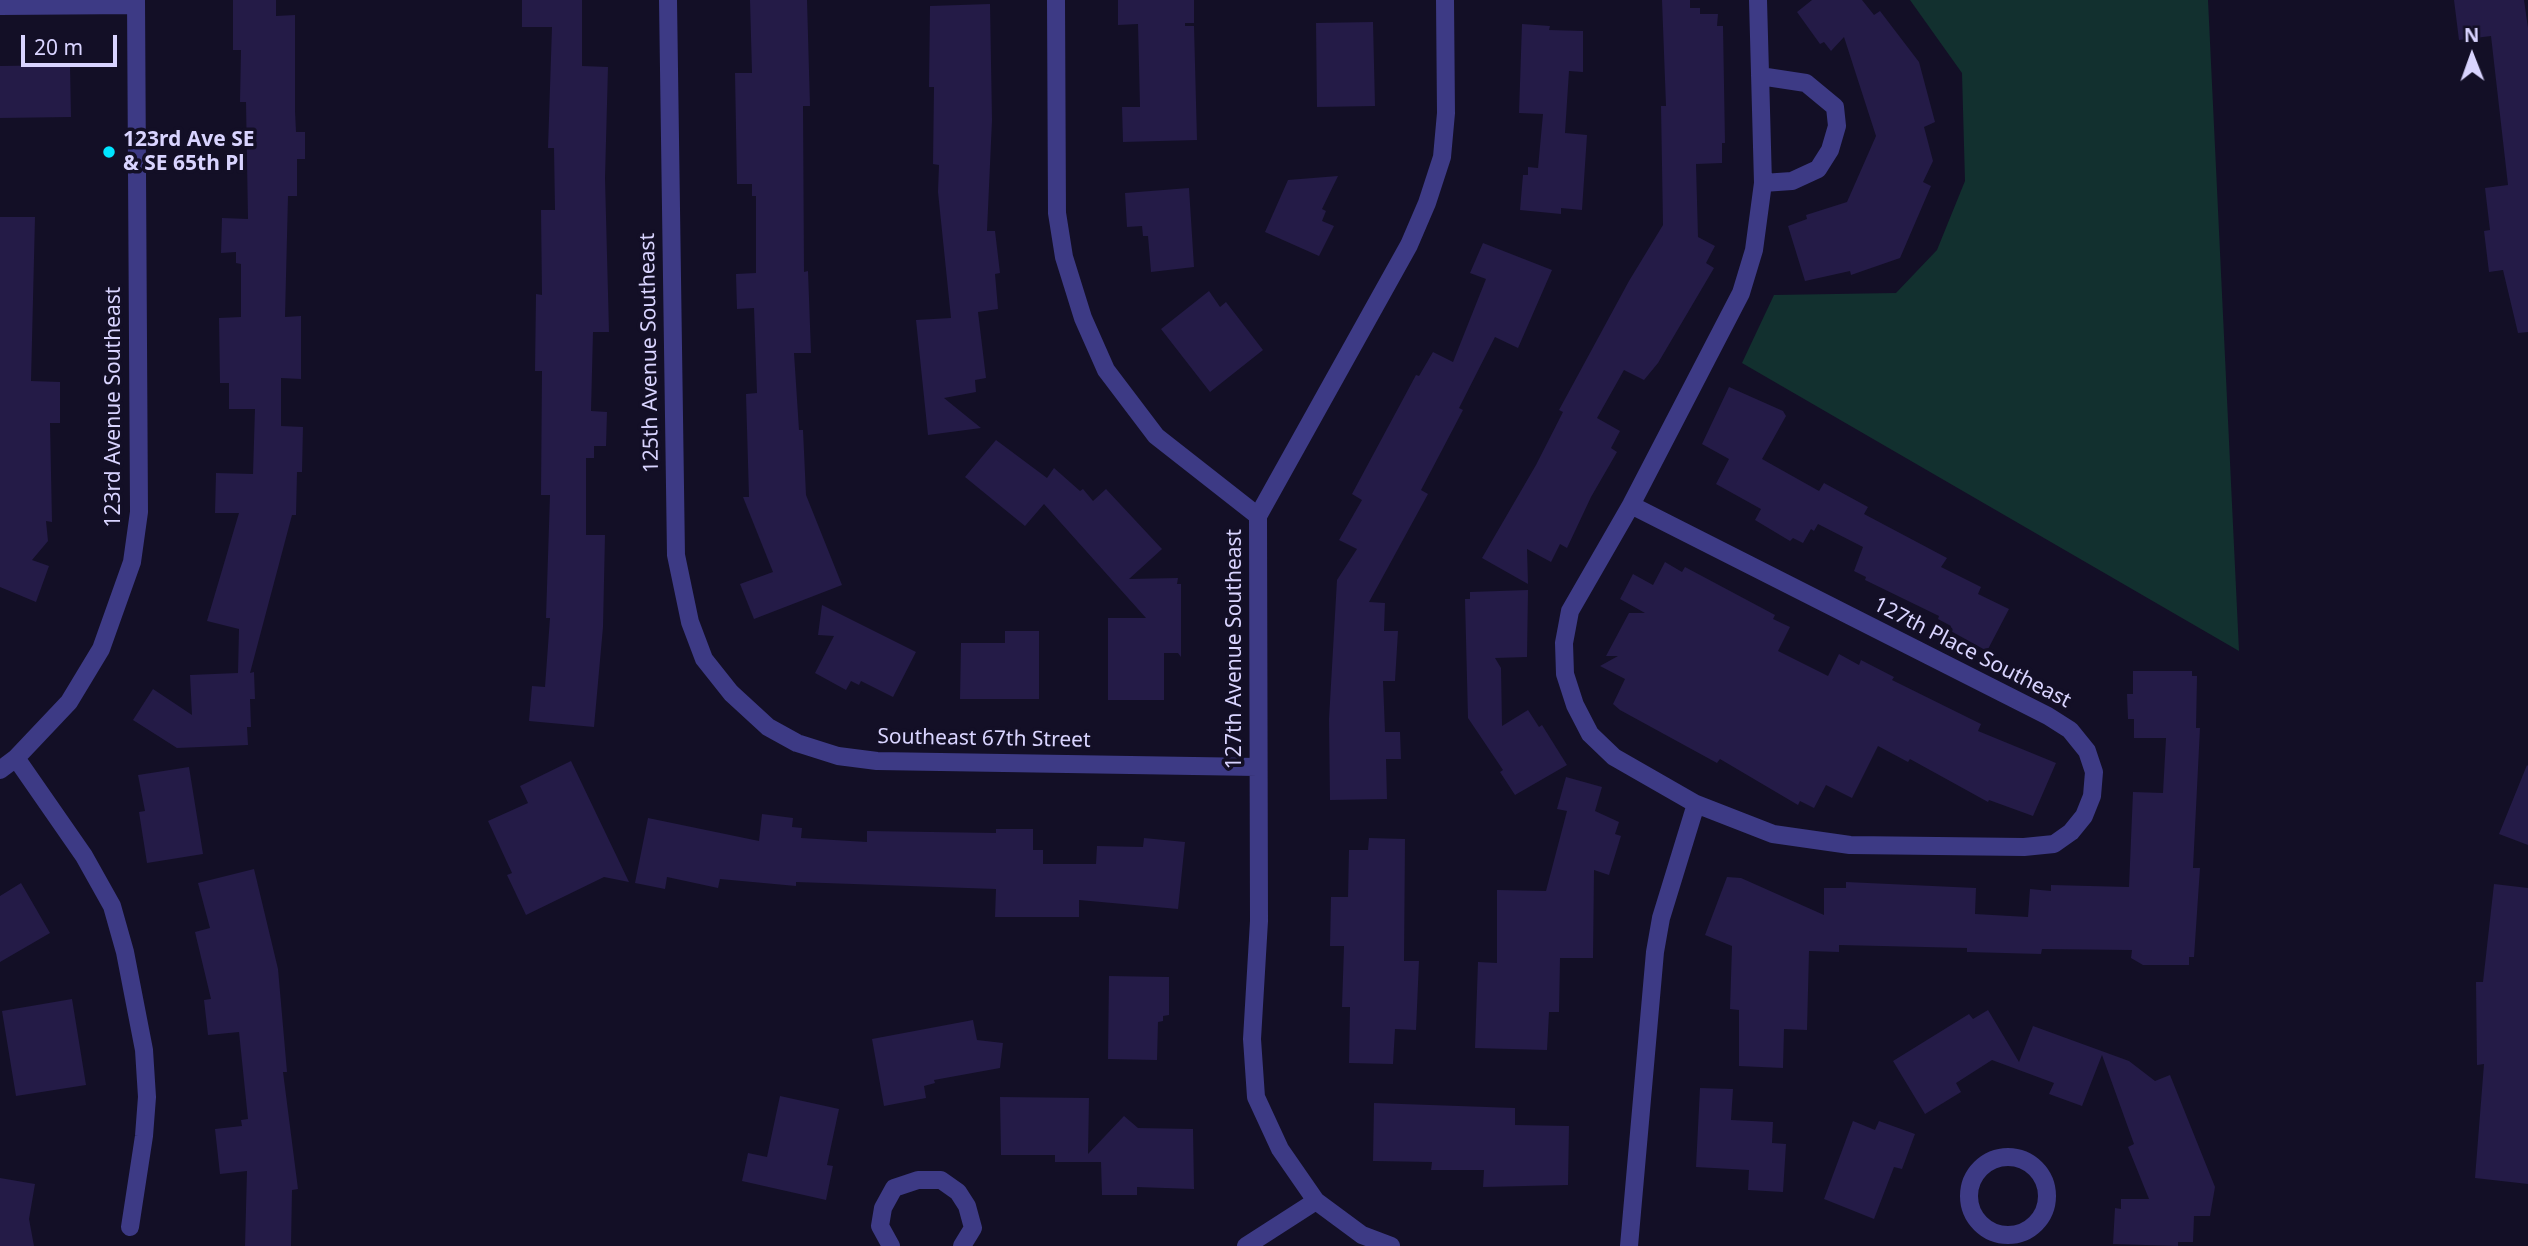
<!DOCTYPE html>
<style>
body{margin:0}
#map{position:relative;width:2528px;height:1246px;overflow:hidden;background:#130f26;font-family:"Noto Sans",sans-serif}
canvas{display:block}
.north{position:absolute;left:2437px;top:21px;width:70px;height:70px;-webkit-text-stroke:5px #130f26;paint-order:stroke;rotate:359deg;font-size:19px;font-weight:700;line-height:28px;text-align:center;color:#d9d4ff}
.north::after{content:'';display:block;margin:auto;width:24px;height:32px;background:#d9d4ff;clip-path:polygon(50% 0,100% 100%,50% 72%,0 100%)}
.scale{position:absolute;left:21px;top:35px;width:96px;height:32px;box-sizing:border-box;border:4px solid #d9d4ff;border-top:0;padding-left:9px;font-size:21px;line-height:24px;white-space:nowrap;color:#d9d4ff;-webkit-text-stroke:5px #130f26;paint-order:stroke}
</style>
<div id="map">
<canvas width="2528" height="1246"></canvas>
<div class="north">N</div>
<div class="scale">20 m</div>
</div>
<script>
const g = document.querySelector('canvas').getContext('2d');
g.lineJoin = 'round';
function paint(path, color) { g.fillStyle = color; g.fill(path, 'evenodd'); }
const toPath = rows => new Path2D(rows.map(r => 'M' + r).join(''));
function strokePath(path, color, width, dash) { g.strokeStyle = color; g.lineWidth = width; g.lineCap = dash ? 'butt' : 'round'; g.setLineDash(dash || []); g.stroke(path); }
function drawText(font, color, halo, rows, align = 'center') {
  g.font = font + ' "Noto Sans",sans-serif'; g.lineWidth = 7; g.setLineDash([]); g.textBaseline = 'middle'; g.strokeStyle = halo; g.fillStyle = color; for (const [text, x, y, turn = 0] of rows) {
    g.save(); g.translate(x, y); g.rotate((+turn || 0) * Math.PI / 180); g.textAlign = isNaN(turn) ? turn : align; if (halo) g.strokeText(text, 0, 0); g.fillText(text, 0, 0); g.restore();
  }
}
const green = toPath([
 [1910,0,2208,0,2239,651,1742,363,1774,295,1896,293,1937,250,1965,181,1962,73]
]);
const building = toPath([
 [233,0,276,0,276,16,295,15,295,111,296,132,305,132,305,159,297,159,297,196,288,196,285,317,301,316,301,379,281,378,281,426,303,427,302,472,297,472,296,515,292,515,250,673,254,672,255,699,250,699,251,727,247,727,248,745,177,748,133,720,153,689,192,715,190,675,238,673,239,629,207,621,239,513,215,513,216,473,253,474,255,409,229,409,229,383,220,383,219,318,241,317,241,264,236,263,236,252,221,253,222,218,248,219,246,102,240,102,241,50,233,50],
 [522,0,582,0,582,66,608,67,605,178,609,332,593,332,591,411,607,412,606,446,594,446,594,458,586,458,586,535,605,535,603,627,594,727,529,721,532,686,545,687,550,618,546,618,550,495,541,495,542,371,535,371,536,294,542,295,541,210,555,210,554,148,548,148,552,27,522,27],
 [750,0,807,0,810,106,803,106,804,272,808,271,811,353,794,353,799,430,803,430,806,495,842,585,754,619,740,584,773,572,743,497,749,497,746,394,757,393,754,308,737,309,736,274,756,273,756,196,752,196,752,184,737,184,735,73,752,73],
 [1118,0,1194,0,1194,23,1185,23,1185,26,1194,26,1197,140,1123,142,1122,107,1140,107,1138,24,1118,25],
 [1662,0,1690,0,1690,8,1700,8,1700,14,1718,14,1717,26,1723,26,1725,143,1722,143,1722,163,1696,164,1698,237,1715,246,1706,263,1714,268,1658,363,1644,380,1624,370,1597,418,1620,431,1611,448,1617,452,1591,497,1567,548,1560,544,1551,562,1527,549,1528,584,1482,558,1536,465,1563,412,1559,410,1629,281,1663,225,1661,106,1666,106],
 [1812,0,1862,0,1874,15,1880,11,1919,62,1935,122,1924,127,1933,161,1923,182,1931,186,1900,258,1851,275,1850,271,1805,281,1788,226,1807,219,1806,215,1847,202,1876,136,1844,37,1831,51,1824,42,1820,44,1797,12],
 [2454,0,2524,0,2528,28,2528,332,2518,333,2503,270,2489,272,2484,231,2490,230,2485,188,2508,185,2491,36,2459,40],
 [990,4,992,120,987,231,995,231,1000,273,995,274,998,309,978,312,986,378,975,380,976,392,944,398,981,428,928,435,916,320,951,318,938,192,939,165,933,164,934,87,929,87,930,6],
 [1373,22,1375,106,1317,107,1316,23],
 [1522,24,1550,26,1549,30,1583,31,1583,72,1569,71,1565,133,1587,135,1582,210,1561,208,1561,214,1520,210,1523,175,1528,175,1528,167,1538,168,1543,114,1519,113],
 [70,65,71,117,0,118,0,66],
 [1338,176,1322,209,1326,211,1322,221,1334,226,1319,256,1265,232,1288,180],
 [1189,188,1194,267,1151,272,1148,236,1143,236,1142,226,1127,227,1125,193],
 [0,217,35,217,31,381,60,382,60,423,50,423,52,522,46,521,48,541,32,560,49,566,36,602,0,587],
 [1483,243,1552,270,1518,348,1495,337,1459,408,1463,410,1421,490,1428,494,1369,602,1385,603,1384,631,1398,631,1395,681,1383,681,1385,732,1400,732,1401,759,1386,759,1387,799,1330,800,1329,719,1337,580,1357,549,1339,540,1362,500,1352,494,1416,375,1419,376,1433,352,1453,362,1486,279,1470,273],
 [1209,291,1220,307,1226,302,1263,350,1210,392,1161,329],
 [1729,387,1783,411,1786,416,1762,459,1819,491,1824,483,1868,507,1864,514,1947,558,1941,567,1981,587,1978,594,2009,609,1987,651,1949,630,1951,626,1938,619,1939,616,1865,580,1866,577,1854,571,1863,547,1818,524,1814,531,1811,529,1803,543,1793,538,1790,541,1755,520,1761,509,1716,484,1729,459,1702,444],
 [996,440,1047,478,1054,468,1080,491,1083,489,1093,501,1106,489,1162,549,1129,579,1178,578,1177,584,1181,584,1181,657,1178,653,1164,653,1164,700,1108,700,1108,618,1146,618,1044,504,1025,526,965,477],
 [1665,562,1682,572,1685,567,1775,615,1773,619,1790,627,1778,651,1828,676,1839,654,1859,665,1861,660,1894,677,1892,680,1981,724,1978,731,2056,763,2033,816,1989,800,1988,802,1910,759,1908,762,1878,746,1852,798,1826,785,1814,808,1800,801,1798,805,1720,759,1717,763,1620,710,1613,704,1625,679,1600,666,1618,656,1606,656,1629,613,1645,613,1620,599,1633,574,1653,585],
 [1528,590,1527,657,1495,658,1501,668,1502,726,1528,710,1539,727,1542,725,1567,765,1515,795,1500,772,1503,770,1468,718,1465,599,1470,599,1470,592],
 [822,605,916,652,893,697,861,681,859,685,851,681,846,690,815,673,834,636,818,635],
 [1005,631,1039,631,1039,699,960,699,961,643,1005,643],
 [2133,671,2192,671,2192,676,2197,676,2196,728,2200,728,2193,868,2200,868,2194,957,2189,957,2189,965,2143,965,2131,958,2132,950,2042,949,2041,954,1967,952,1967,948,1839,945,1839,952,1809,951,1807,1030,1784,1029,1783,1068,1739,1066,1739,1010,1730,1009,1732,946,1705,935,1727,877,1741,878,1824,915,1824,888,1846,888,1846,882,1976,888,1975,914,2028,917,2030,889,2051,891,2051,885,2129,887,2133,792,2163,793,2166,738,2134,738,2134,719,2128,719,2127,694,2133,694],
 [571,761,629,882,604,877,526,915,507,875,512,873,488,821,528,803,520,786],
 [2527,765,2528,766,2528,845,2499,834],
 [189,767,203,854,147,863,139,812,145,811,138,775],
 [1566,777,1602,787,1595,811,1619,822,1615,834,1621,836,1609,875,1594,870,1593,958,1560,958,1559,1012,1549,1012,1547,1050,1475,1048,1478,962,1497,963,1497,890,1546,891,1567,811,1557,809],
 [762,814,793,818,792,827,802,828,801,838,867,842,867,831,996,833,996,829,1033,829,1033,850,1043,850,1043,864,1096,864,1097,846,1143,847,1144,838,1185,842,1178,909,1079,900,1079,917,995,917,996,889,796,882,796,886,720,879,718,888,667,877,665,889,635,883,648,818,759,841],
 [1369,838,1405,839,1404,961,1419,961,1416,1030,1395,1029,1393,1064,1349,1063,1350,1007,1342,1007,1344,946,1330,946,1331,897,1348,897,1349,850,1368,850],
 [254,869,278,969,287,1072,283,1072,298,1189,292,1190,291,1246,245,1246,247,1171,220,1174,215,1129,242,1126,241,1120,248,1119,239,1032,208,1035,204,1000,211,999,195,932,210,928,198,883],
 [21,883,50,933,0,962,0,896],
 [2494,884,2528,888,2528,1184,2475,1178,2484,1064,2477,1065,2476,982,2483,982],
 [1109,976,1169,977,1169,1015,1163,1016,1163,1021,1158,1022,1157,1060,1108,1059],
 [72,999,86,1085,16,1096,2,1011],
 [1988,1010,2019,1062,2033,1026,2129,1061,2155,1081,2170,1075,2215,1187,2210,1216,2194,1216,2193,1242,2178,1242,2178,1246,2113,1244,2115,1208,2121,1209,2121,1199,2149,1199,2128,1147,2134,1144,2102,1055,2082,1106,2049,1094,2054,1083,1992,1060,1956,1083,1961,1092,1925,1114,1893,1061,1969,1014,1973,1019],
 [973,1020,977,1040,1003,1043,1000,1068,934,1080,935,1083,924,1086,926,1098,884,1106,872,1039],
 [1700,1088,1733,1089,1731,1120,1773,1122,1772,1143,1786,1144,1783,1192,1748,1190,1749,1170,1696,1167],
 [780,1096,839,1109,827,1165,833,1166,826,1200,742,1181,748,1153,767,1157],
 [1000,1097,1089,1098,1088,1154,1124,1116,1138,1128,1193,1129,1194,1189,1137,1187,1137,1195,1102,1195,1101,1162,1055,1162,1055,1155,1001,1155],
 [1374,1103,1515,1108,1515,1125,1569,1126,1568,1185,1483,1187,1484,1170,1431,1170,1432,1162,1373,1161],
 [1853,1121,1875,1130,1879,1121,1915,1134,1902,1169,1894,1167,1874,1219,1824,1199],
 [0,1178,35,1184,29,1219,34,1246,0,1246]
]);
const minor = toPath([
 [668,0,676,555,690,622,704,659,731,693,768,727,797,743,838,756,877,761,1257,767],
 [1056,0,1057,213,1064,257,1083,318,1106,370,1156,436,1258,516],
 [0,6,136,5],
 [1760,76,1806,83,1835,107,1837,126,1830,150,1818,169,1792,181,1763,183],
 [1631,505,2048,716,2070,730,2087,751,2094,772,2092,796,2084,816,2071,832,2054,844,2024,847,1850,845,1773,834,1696,804,1614,757,1590,734,1575,705,1565,674,1564,643,1570,611,1631,505,1741,293,1754,250,1763,183,1758,0],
 [16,758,84,856,112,906,125,952,144,1050,147,1097,144,1136,130,1227],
 [0,770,16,758,69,702,101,649,132,562,139,512,136,0],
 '1969 1196a39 39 0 1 1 78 0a39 39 0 1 1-78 0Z',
 [1316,1201,1280,1149,1256,1097,1252,1039,1259,921,1258,516,1409,245,1427,203,1442,157,1446,113,1445,0],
 [891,1246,880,1226,883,1208,894,1188,918,1180,941,1180,958,1192,967,1206,973,1228,962,1246],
 [1246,1246,1316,1201,1362,1235,1391,1246],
 [1629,1246,1655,952,1661,918,1696,804]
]);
const markers = [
 [109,152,7,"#00e5ff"]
];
const poiNames = [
 ["123rd Ave SE",123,140],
 ["& SE 65th Pl",123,164]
];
const streetNames = [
 ["125th Avenue Southeast",650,353,-91],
 ["123rd Avenue Southeast",114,407,-90],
 ["127th Avenue Southeast",1235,649,-90],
 ["127th Place Southeast",1972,653,27],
 ["Southeast 67th Street",984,739,1]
];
paint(green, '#12302f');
paint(building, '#241b47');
strokePath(minor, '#3d3a85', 18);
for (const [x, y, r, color] of markers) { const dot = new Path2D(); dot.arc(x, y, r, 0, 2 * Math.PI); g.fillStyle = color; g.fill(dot); strokePath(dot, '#130f26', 2.5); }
drawText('bold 21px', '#d9d4ff', '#130f26', poiNames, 'left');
drawText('21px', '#d9d4ff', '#130f26', streetNames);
</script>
